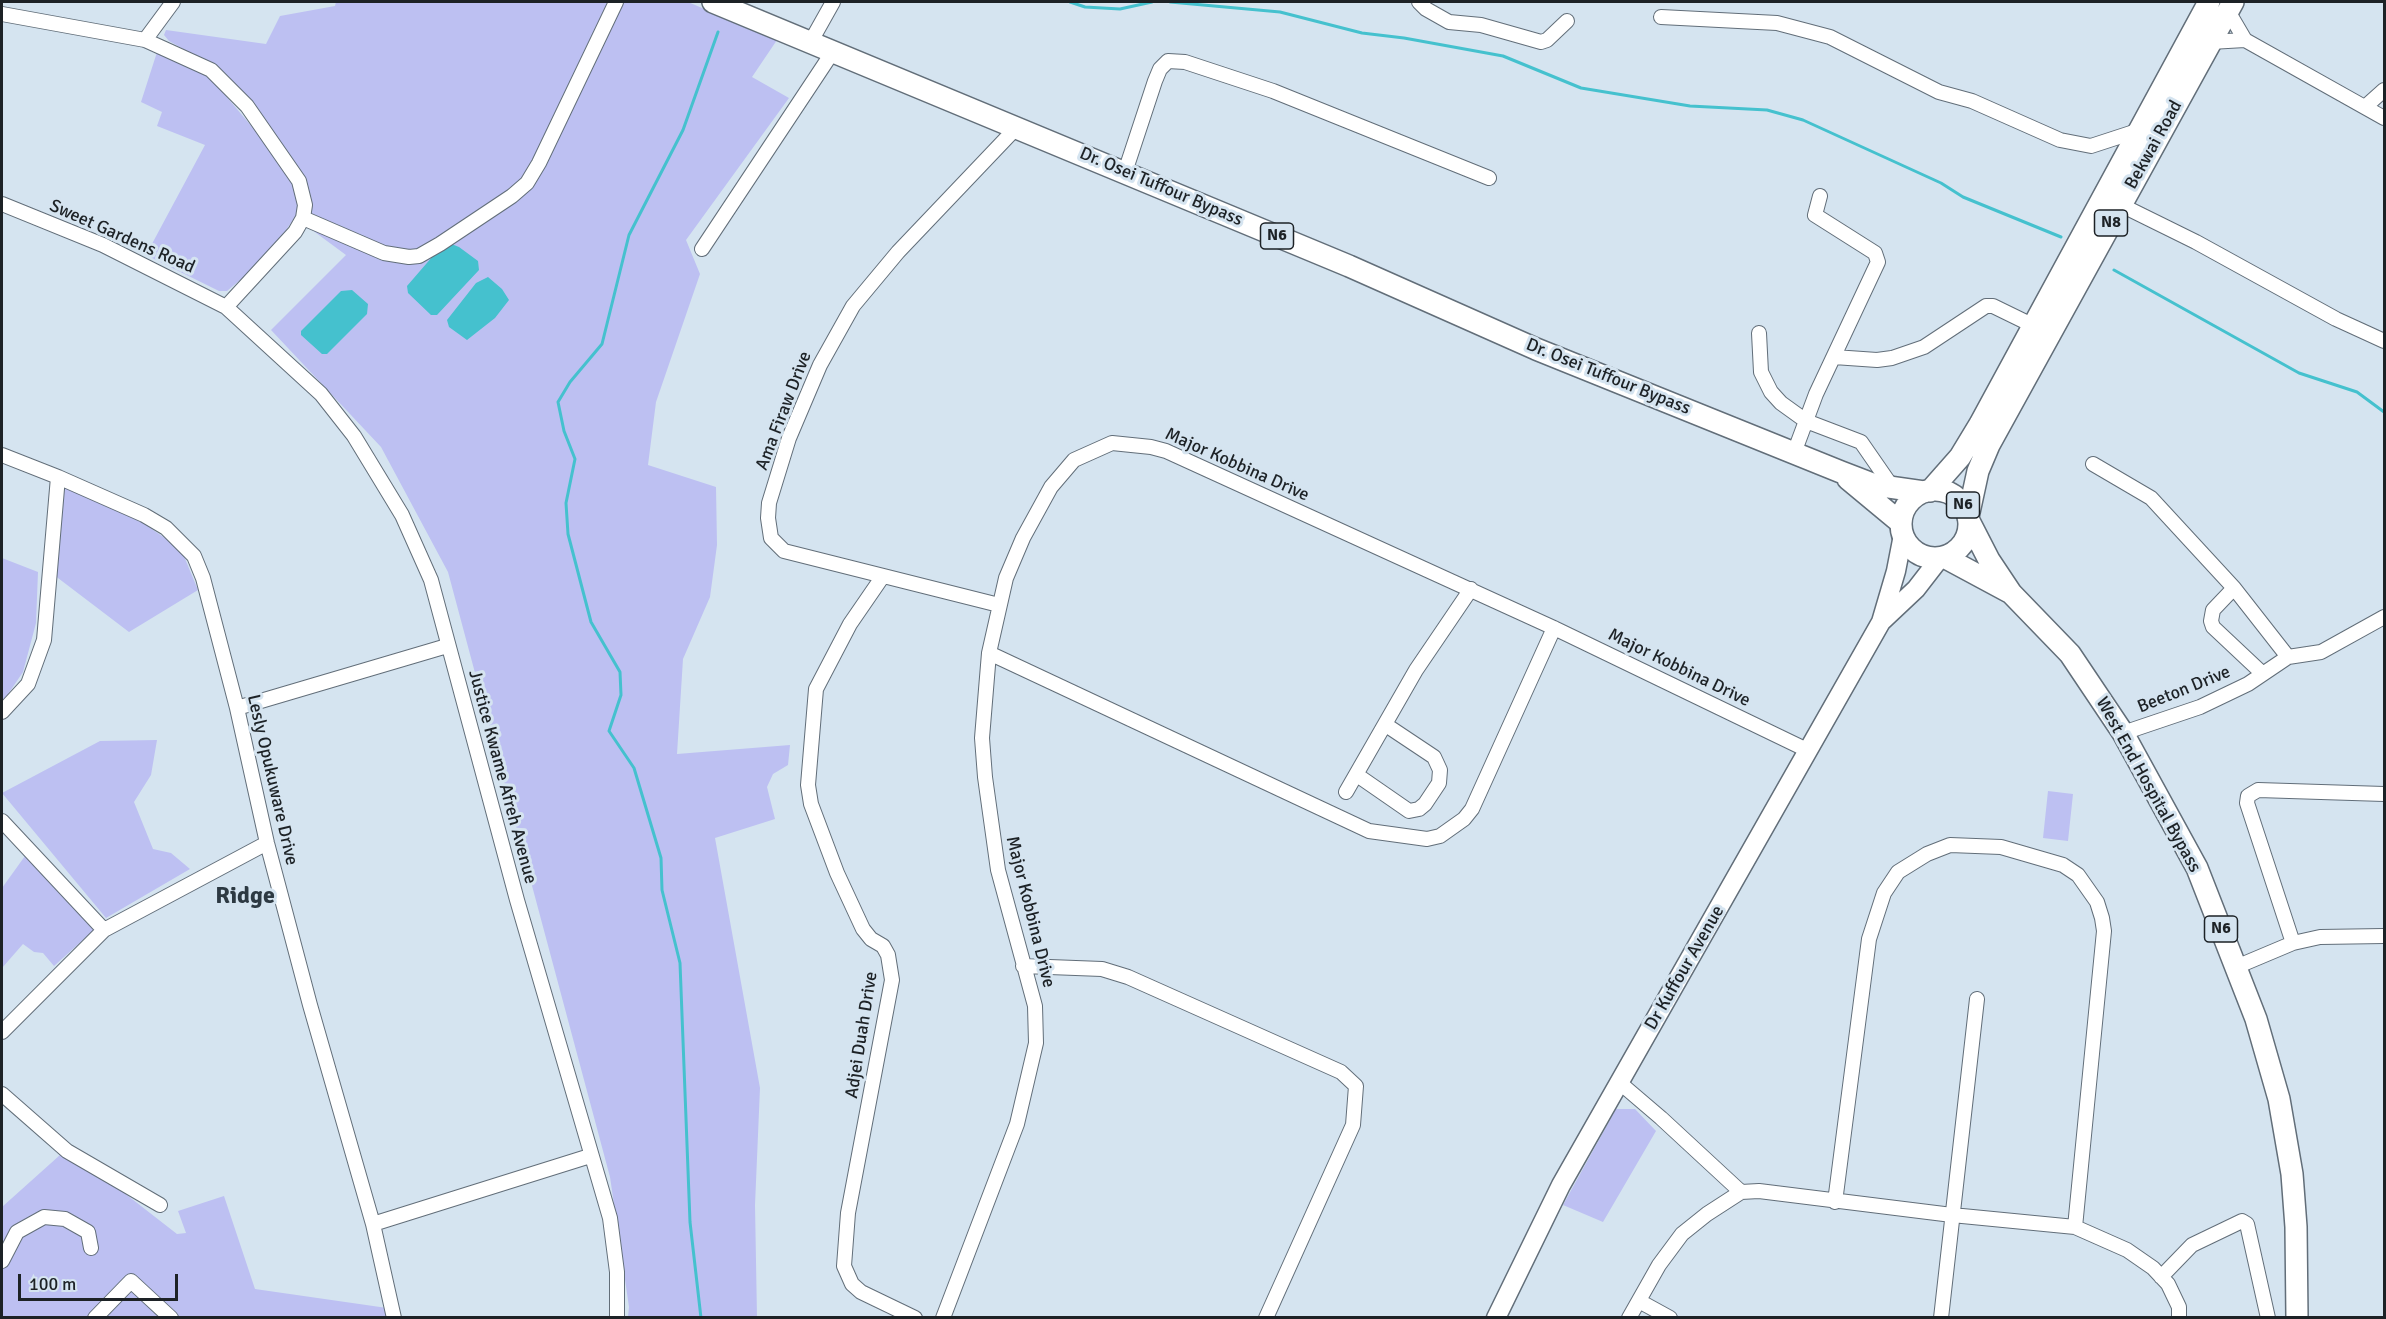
<!DOCTYPE html>
<style>
body{margin:0}
#map{position:relative;width:2386px;height:1319px;overflow:hidden;background:#d5e4f0;font-family:Signika,sans-serif}
canvas{display:block}
.frame{position:absolute;inset:0;border:3px solid #1d2226;pointer-events:none}
.scale{position:absolute;left:18px;top:1274px;width:160px;height:27px;box-sizing:border-box;border:3px solid #1d2226;border-top:0;padding-left:8px;font-size:18px;line-height:21px;white-space:nowrap;color:#1d2226;-webkit-text-stroke:4px #d5e4f0;paint-order:stroke}
</style>
<div id="map">
<canvas width="2386" height="1319"></canvas>
<div class="frame"></div>
<div class="scale">100 m</div>
</div>
<script>
const g = document.querySelector('canvas').getContext('2d');
g.lineJoin = 'round';
function paint(path, color) { g.fillStyle = color; g.fill(path, 'evenodd'); }
const toPath = rows => new Path2D(rows.map(r => 'M' + r).join(''));
function strokePath(path, color, width, dash) { g.strokeStyle = color; g.lineWidth = width; g.lineCap = dash ? 'butt' : 'round'; g.setLineDash(dash || []); g.stroke(path); }
function drawText(font, color, halo, rows, align = 'center') {
  g.font = font + ' Signika,sans-serif'; g.lineWidth = 6; g.setLineDash([]); g.textBaseline = 'middle'; g.strokeStyle = halo; g.fillStyle = color; for (const [text, x, y, turn = 0] of rows) {
    g.save(); g.translate(x, y); g.rotate((+turn || 0) * Math.PI / 180); g.textAlign = isNaN(turn) ? turn : align; if (halo) g.strokeText(text, 0, 0); g.fillText(text, 0, 0); g.restore();
  }
}
const green = toPath([
 [336,2,688,2,777,40,752,77,789,98,686,240,700,274,656,402,648,465,716,487,717,545,710,597,683,659,677,754,790,745,788,765,773,774,767,787,775,819,715,838,760,1088,755,1205,757,1317,628,1317,629,1307,610,1177,448,572,381,447,271,330,346,255,308,227,311,205,306,180,256,106,224,72,169,41,164,35,166,30,266,44,280,16,335,6],
 [158,49,204,70,291,173,299,186,299,211,280,239,252,270,227,291,219,291,146,255,205,145,157,126,162,112,141,102],
 [62,485,143,523,181,549,198,590,129,632,54,575],
 [2,558,38,572,36,623,23,672,2,703],
 [157,740,151,775,134,802,153,849,171,853,190,869,106,918,2,793,100,741],
 [2048,791,2073,794,2068,841,2043,838],
 [25,856,94,930,54,966,43,953,34,952,23,944,2,968,2,888],
 [1616,1109,1635,1109,1656,1131,1603,1222,1563,1205],
 [60,1155,123,1192,177,1234,186,1233,178,1211,224,1196,255,1289,387,1308,387,1317,2,1317,2,1207]
]);
const water = toPath([
 [449,243,459,247,478,261,479,270,437,315,431,315,408,293,407,286,439,249],
 [488,277,502,289,509,300,495,318,467,340,449,327,447,320,476,283],
 [352,290,368,304,367,314,327,354,322,354,301,335,301,331,341,291]
]);
const stream = toPath([
 [1070,2,1085,7,1120,9,1152,2],
 [1170,2,1280,12,1362,33,1404,38,1503,56,1581,88,1690,106,1767,110,1803,120,1941,183,1963,197,2061,237],
 [2114,270,2299,373,2357,392,2384,412],
 [701,1318,690,1222,680,963,662,890,661,858,634,768,609,731,621,695,620,672,591,622,568,534,566,503,575,459,564,431,558,402,570,382,602,344,629,235,683,130,718,32]
]);
const minor = toPath([
 [1419,2,1426,9,1449,22,1481,25,1541,42,1547,40,1567,21],
 [2228,11,2245,40,2384,118],
 [2,14,145,40,211,70,247,106,299,181,305,205,303,218,295,232,226,307],
 [1661,17,1777,23,1830,37,1939,92,1972,101,2060,140,2091,146,2140,130],
 [145,40,173,2],
 [2210,42,2245,40],
 [810,43,833,2],
 [2365,107,2384,90],
 [1125,172,1155,81,1160,69,1168,61,1185,62,1273,91,1489,178],
 [2,204,103,245,226,307,321,394,354,436,402,515,431,580,517,900,610,1218,617,1272,617,1318],
 [2121,205,2196,242,2336,319,2384,341],
 [303,218,384,253,409,257,419,256,440,244,512,196,527,183,539,163,616,2],
 [702,249,832,53],
 [1759,333,1761,372,1771,392,1781,403,1806,421,1861,442,1888,481],
 [1834,357,1877,360,1892,358,1924,347,1986,306,1993,306,2034,326],
 [1794,453,1816,394,1878,262,1875,253,1815,215,1820,196],
 [2,455,58,477,144,515,166,528,194,556,203,578,237,708,267,843,310,1005,373,1224,394,1318],
 [2093,464,2151,498,2234,588,2288,657],
 [883,576,850,624,816,689,808,785,811,804,837,873,863,929,871,939,883,946,888,955,892,980,848,1213,844,1266,852,1284,861,1292,915,1318],
 [2234,588,2213,610,2211,621,2213,627,2263,674],
 [999,605,784,551,771,538,768,518,769,503,789,438,820,365,853,306,898,252,1017,127],
 [989,653,1369,831,1427,839,1440,836,1464,819,1472,809,1554,628],
 [237,708,447,646],
 [2,712,28,684,44,640,58,477],
 [2123,733,2200,707,2248,684,2288,657,2321,652,2384,617],
 [1357,775,1409,811,1419,809,1425,804,1439,783,1440,770,1434,757,1386,725],
 [1346,792,1416,670,1471,589],
 [2,821,104,930],
 [2293,943,2247,803,2248,796,2258,790,2384,794],
 [1023,966,1102,969,1128,977,1341,1072,1356,1086,1353,1125,1266,1318],
 [2236,967,2293,943,2320,937,2384,936],
 [2,1032,104,930,267,843],
 [1620,1083,1661,1118,1741,1192],
 [2,1094,67,1151,160,1205],
 [1835,1202,1869,939,1884,893,1898,872,1927,854,1950,845,2001,847,2063,865,2078,875,2097,902,2102,918,2104,931,2075,1227],
 [373,1224,590,1156],
 [2,1261,17,1232,44,1217,65,1219,88,1232,91,1248],
 [2161,1277,2192,1245,2242,1221,2247,1224,2268,1318],
 [1639,1301,1670,1318],
 [95,1318,131,1281,171,1318],
 [943,1318,1017,1124,1036,1043,1035,1006,998,870,985,777,982,738,989,653,1006,578,1023,538,1051,487,1074,460,1112,443,1151,447,1166,451,1554,628,1807,750],
 [1629,1318,1659,1265,1682,1234,1707,1214,1741,1192,1759,1191,1952,1215,2075,1227,2127,1250,2153,1268,2168,1284,2179,1307,2179,1318],
 [1941,1318,1977,999]
]);
const major = toPath([
 [1882,621,1916,589,1940,558],
 [1496,1318,1561,1185,1881,622,1896,571,1903,535]
]);
const highway = toPath([
 [713,2,1349,266,1536,349,1841,472,1875,485,1924,492],
 [1848,479,1901,523],
 '1901 524a34 34 0 1 1 68 0a34 34 0 1 1-68 0Z',
 [1930,491,1960,457,1980,424,2209,2],
 [1968,517,1978,471,1989,445,2233,2],
 [1969,521,1989,560,2011,593,2070,654,2123,733,2197,868,2256,1019,2279,1099,2292,1174,2296,1227,2297,1318],
 [1944,557,2011,593]
]);
const shields = [
 [2111,223,33],
 [1277,236,33],
 [1963,505,33],
 [2221,929,33]
];
const shieldNames = [
 ["N8",2111,223],
 ["N6",1277,236],
 ["N6",1963,505],
 ["N6",2221,929]
];
const streetNames = [
 ["Bekwai Road",2154,145,-61],
 ["Dr. Osei Tuffour Bypass",1161,187,23],
 ["Sweet Gardens Road",122,237,24],
 ["Dr. Osei Tuffour Bypass",1608,377,22],
 ["Ama Firaw Drive",784,411,-69],
 ["Major Kobbina Drive",1237,465,24],
 ["Major Kobbina Drive",1679,668,26],
 ["Beeton Drive",2184,690,-22],
 ["Justice Kwame Afreh Avenue",502,777,75],
 ["Lesly Opukuware Drive",272,780,77],
 ["West End Hospital Bypass",2148,785,61],
 ["Major Kobbina Drive",1030,912,76],
 ["Dr Kuffour Avenue",1685,968,-60],
 ["Adjei Duah Drive",862,1035,-81]
];
const districtNames = [
 ["Ridge",245,897]
];
paint(green, '#bdc0f2');
paint(water, '#45c1ce');
strokePath(stream, '#45c1ce', 3);
strokePath(minor, '#626e79', 16);
strokePath(major, '#626e79', 21);
strokePath(highway, '#626e79', 24);
strokePath(minor, '#fff', 14);
strokePath(major, '#fff', 18);
strokePath(highway, '#fff', 21);
for (const [x, y, w] of shields) { const box = new Path2D(); box.roundRect(x - w / 2, y - 13, w, 26, 4.5); g.fillStyle = '#d5e4f0'; g.fill(box); strokePath(box, '#1d2226', 1.5); }
drawText('bold 16px', '#1d2226', null, shieldNames);
drawText('18px', '#1d2226', '#d5e4f0', streetNames);
drawText('bold 24px', '#2d3942', '#d5e4f0', districtNames);
</script>
